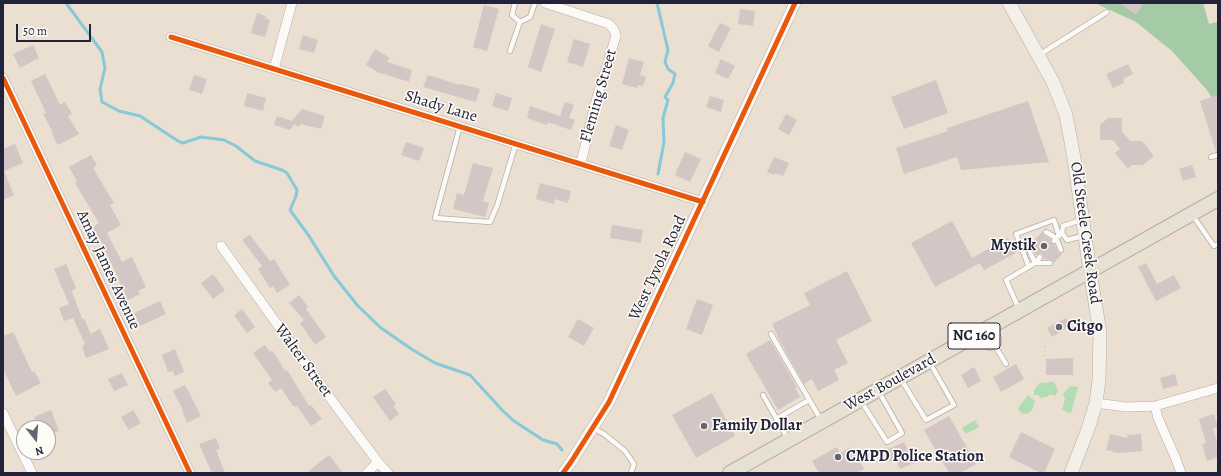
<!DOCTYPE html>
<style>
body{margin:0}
#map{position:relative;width:1221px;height:476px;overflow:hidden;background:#eadfd0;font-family:Alegreya,serif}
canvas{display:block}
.frame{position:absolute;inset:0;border:4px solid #22223b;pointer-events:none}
.north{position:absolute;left:16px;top:420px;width:40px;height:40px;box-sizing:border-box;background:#fdfcf7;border:1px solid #a5a5ac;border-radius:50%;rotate:163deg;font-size:11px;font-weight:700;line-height:16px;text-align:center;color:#22223b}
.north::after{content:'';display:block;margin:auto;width:14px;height:18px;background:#68646f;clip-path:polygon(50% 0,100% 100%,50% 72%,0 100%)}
.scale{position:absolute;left:16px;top:24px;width:75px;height:18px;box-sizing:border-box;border:2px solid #22223b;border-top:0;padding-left:5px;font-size:12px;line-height:14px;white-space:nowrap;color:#22223b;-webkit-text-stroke:3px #fdfcf7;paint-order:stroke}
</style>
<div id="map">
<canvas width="1221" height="476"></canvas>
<div class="frame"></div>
<div class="north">N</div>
<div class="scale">50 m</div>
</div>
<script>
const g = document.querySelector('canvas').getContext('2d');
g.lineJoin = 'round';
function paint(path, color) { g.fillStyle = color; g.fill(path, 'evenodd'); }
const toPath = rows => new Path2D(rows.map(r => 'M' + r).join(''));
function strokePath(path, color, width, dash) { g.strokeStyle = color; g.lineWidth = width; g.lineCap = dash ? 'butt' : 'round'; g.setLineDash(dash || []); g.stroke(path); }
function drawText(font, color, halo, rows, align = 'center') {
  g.font = font + ' Alegreya,serif'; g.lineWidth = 3; g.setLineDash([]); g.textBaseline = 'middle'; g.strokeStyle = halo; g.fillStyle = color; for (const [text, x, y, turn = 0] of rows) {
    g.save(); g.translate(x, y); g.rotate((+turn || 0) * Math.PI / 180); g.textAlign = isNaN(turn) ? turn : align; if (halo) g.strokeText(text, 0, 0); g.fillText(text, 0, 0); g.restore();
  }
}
const green = toPath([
 [1054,382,1058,391,1055,396,1050,394,1047,397,1040,398,1039,395,1034,395,1034,390,1040,383],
 [1070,386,1078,387,1071,413,1062,410,1065,399,1063,394],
 [1028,395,1035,401,1032,410,1029,413,1025,414,1021,413,1018,408],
 [975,420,979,427,966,434,962,428]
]);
const forest = toPath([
 [1095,3,1203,3,1209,24,1218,22,1218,108,1207,90,1172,51,1136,22]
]);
const stream = toPath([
 [66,3,102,52,105,68,100,89,102,102,119,111,140,116,178,141,183,143,201,137,224,140,236,146,255,161,282,170,287,173,297,190,296,196,290,210,309,236,334,276,358,306,381,328,413,350,435,363,470,375,502,410,514,421,543,440,557,444,562,450],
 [657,3,668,50,665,62,668,69,675,74,673,83,665,97,668,100,663,118,664,142,658,174]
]);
const building = toPath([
 [1119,3,1144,3,1136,15],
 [484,5,499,9,487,51,473,47],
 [740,9,755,11,753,26,738,24],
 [257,13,266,16,265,18,270,20,265,37,251,33],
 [720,23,731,28,719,52,708,46],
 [541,24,555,29,541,72,528,67],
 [303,35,318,40,314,53,299,49],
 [574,39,590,44,583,67,567,62],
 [33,45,39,58,20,68,13,54],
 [375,49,390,58,387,62,412,70,409,82,381,73,381,74,366,65],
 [629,58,644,62,640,75,646,77,643,86,638,85,637,88,622,84],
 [721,59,735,66,728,79,715,73],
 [1128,64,1133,74,1123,79,1124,83,1113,88,1106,74],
 [45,74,60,105,65,102,72,114,68,116,79,134,58,145,52,134,53,133,43,114,46,113,31,81],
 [194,75,207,79,202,94,189,90],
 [428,75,460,85,461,84,480,89,476,102,423,87],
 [936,80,948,113,904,129,891,97],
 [247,93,266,98,263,111,244,106],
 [496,93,512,98,508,111,492,106],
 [1218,95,1218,151,1216,152,1200,101],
 [710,96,724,100,721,112,706,107],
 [1028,101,1049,162,961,170,957,157,904,174,896,148,948,131,947,128],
 [565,102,574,105,569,118,575,120,571,130,548,122,547,125,527,118,530,106,560,116],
 [302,109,325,116,321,129,301,124,298,127,294,124,290,130,274,125,277,116,292,121],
 [786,114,797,120,789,135,778,129],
 [1108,118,1122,118,1122,131,1130,141,1142,141,1154,156,1143,165,1132,165,1128,169,1115,153,1120,149,1113,140,1100,140,1100,125],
 [616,125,629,130,622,150,609,146],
 [406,142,424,148,419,161,401,155],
 [15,144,23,163,4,171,14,195,3,200,3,149],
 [685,152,701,159,690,182,675,175],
 [91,155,97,165,93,168,114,203,110,205,121,225,107,233,122,262,132,257,146,287,138,291,140,294,128,300,103,245,93,227,99,223,75,183,77,181,69,167],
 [774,157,789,163,783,176,775,173,774,175,767,172],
 [473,163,493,168,483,201,489,203,485,217,453,209,457,193,464,195],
 [1192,165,1196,177,1183,181,1179,169],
 [540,183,571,191,568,203,555,199,554,204,536,199],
 [952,221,972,258,1008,238,1016,253,984,270,980,263,935,287,911,243],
 [612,225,643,230,641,243,610,238],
 [1042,232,1044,235,1051,239,1051,243,1055,245,1058,253,1062,254,1054,263,1052,260,1043,259,1044,256,1041,253,1036,255,1032,249,1029,248,1026,250],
 [250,235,270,261,274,259,290,285,277,293,273,286,270,288,258,269,262,266,242,240],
 [1146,263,1157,284,1174,275,1181,288,1156,301,1138,267],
 [66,264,76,288,72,291,82,319,84,319,91,334,100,329,109,349,86,358,82,346,85,344,73,318,64,321,59,308,69,304,54,269],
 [847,271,872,321,836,340,848,363,834,370,839,380,818,391,812,379,804,384,777,336,778,336,772,324,810,305,804,293],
 [213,274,225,290,213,299,201,283],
 [299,295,308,307,306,309,326,337,315,345,300,323,304,320,289,303],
 [697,299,713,305,702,335,686,329],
 [160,301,166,314,140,326,134,313],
 [242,309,255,327,247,333,234,315],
 [1066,318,1070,326,1052,337,1047,328],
 [578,319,594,328,584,346,568,337],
 [13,332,32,372,34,371,41,383,16,396,3,369,3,336],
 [770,340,797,387,795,388,800,397,778,410,746,354],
 [265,345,270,352,272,350,285,371,287,370,309,406,311,405,322,419,311,426,297,406,294,407,281,388,275,392,268,383,272,380,253,353],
 [175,349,184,372,175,376,173,371,168,372,162,355],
 [1073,358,1073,375,1046,375,1046,359],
 [1016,364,1024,379,1001,392,993,377],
 [974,367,981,381,968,388,961,375],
 [122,373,128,385,114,391,108,379],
 [1175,374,1178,385,1163,389,1160,378],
 [185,385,201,416,187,423,182,410,183,410,173,391],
 [385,389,396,404,393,406,399,414,390,421,373,397],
 [712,393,735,436,696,458,672,415],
 [51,410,59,431,48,435,48,428,39,428,34,417],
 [133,410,141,423,129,430,121,417],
 [1214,414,1218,427,1213,428,1218,446,1218,457,1207,461,1202,444,1206,443,1199,419],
 [949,416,976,464,960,473,949,473,924,430],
 [1021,432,1055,449,1044,473,1041,473,1009,457],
 [1110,434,1128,438,1127,435,1141,434,1142,451,1118,453,1106,450],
 [216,438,220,449,216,450,225,473,212,473,199,444],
 [904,442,914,463,900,469,896,460,890,462,884,451],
 [837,447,840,453,851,447,864,469,856,473,819,473,812,461],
 [329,455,343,473,306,473]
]);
const path = toPath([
 [1045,343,1045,356]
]);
const service = toPath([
 [515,3,512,15,520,22,530,17,535,3],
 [510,51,520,22],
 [1039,55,1107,12],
 [460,126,435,218,490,222,497,206,516,143],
 [1211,157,1218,155],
 [1193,216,1214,246,1218,244],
 [1081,220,1063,226,1062,233,1067,240,1083,236],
 [1046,232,1056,238,1054,241],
 [1061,234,1056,238,1061,250],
 [1030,252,1035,263,1050,263],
 [1029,267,1016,234,1054,220,1059,236],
 [1019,309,1006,280,1035,263,1040,257],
 [771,334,821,420],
 [979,336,986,346,990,348,995,346,999,343,999,339,994,327],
 [995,346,1006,364],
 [901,379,926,420,954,405,930,363],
 [763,395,788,439],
 [861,401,887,442,902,433,879,392],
 [776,419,809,400],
 [593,428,604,434,625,451,634,464,631,473]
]);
const minor = toPath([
 [545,3,609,24,614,30,616,36,595,104,581,163],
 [171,37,703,202],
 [274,69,292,3],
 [3,78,190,473],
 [221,246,336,406,378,462,388,473],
 [1096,403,1126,407,1155,406,1218,388],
 [1155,406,1158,418,1176,459,1181,473],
 [3,413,32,473],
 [367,473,378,462]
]);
const tertiary = toPath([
 [563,473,571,462,609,402,795,3]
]);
const secondary = toPath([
 [1009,3,1053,82,1066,115,1074,158,1090,272,1100,332,1099,380,1096,403,1088,429,1071,473]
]);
const primary = toPath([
 [730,473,1218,199]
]);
const cycleway = toPath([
 [171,37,703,202],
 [3,78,190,473],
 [563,473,571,462,609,402,795,3]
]);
const markers = [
 [1044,246,4,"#68646f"],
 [1059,327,4,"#68646f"],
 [704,426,4,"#68646f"],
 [838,457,4,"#68646f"]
];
const shields = [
 [974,336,52]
];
const shieldNames = [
 ["NC 160",974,336]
];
const streetNames = [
 ["Fleming Street",599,96,-74],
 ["Shady Lane",441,107,17],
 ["Old Steele Creek Road",1085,233,82],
 ["West Tyvola Road",658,268,-65],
 ["Amay James Avenue",108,270,65],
 ["Walter Street",303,361,54],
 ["West Boulevard",890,383,-29]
];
const poiNames = [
 ["Mystik",1036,246,"right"],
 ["Citgo",1067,327],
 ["Family Dollar",712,426],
 ["CMPD Police Station",846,457]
];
paint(green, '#b2dcb3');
paint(forest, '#a4caa6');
strokePath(stream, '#87c9d8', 3);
paint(building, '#d3c6c5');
strokePath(service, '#b4ada6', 6);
strokePath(minor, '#b4ada6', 10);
strokePath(tertiary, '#b4ada6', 12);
strokePath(secondary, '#b4ada6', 14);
strokePath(primary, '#b4ada6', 16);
strokePath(path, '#d3d1ce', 2, [1, 3]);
strokePath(service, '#fcfaf8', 4.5);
strokePath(minor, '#fcfaf8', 9);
strokePath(tertiary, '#fcfaf8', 11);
strokePath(secondary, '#f3f0ea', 13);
strokePath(primary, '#e7e1d3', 14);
strokePath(cycleway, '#e8590c', 5);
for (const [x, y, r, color] of markers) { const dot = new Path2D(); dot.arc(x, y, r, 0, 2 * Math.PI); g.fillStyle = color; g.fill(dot); strokePath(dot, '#fdfcf7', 1.5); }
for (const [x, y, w] of shields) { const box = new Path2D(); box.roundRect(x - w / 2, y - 13, w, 26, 3); g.fillStyle = '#fdfcf7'; g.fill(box); strokePath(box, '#22223b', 1); }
drawText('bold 15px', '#22223b', null, shieldNames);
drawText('16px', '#22223b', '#fdfcf7', streetNames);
drawText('bold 16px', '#22223b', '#fdfcf7', poiNames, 'left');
</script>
